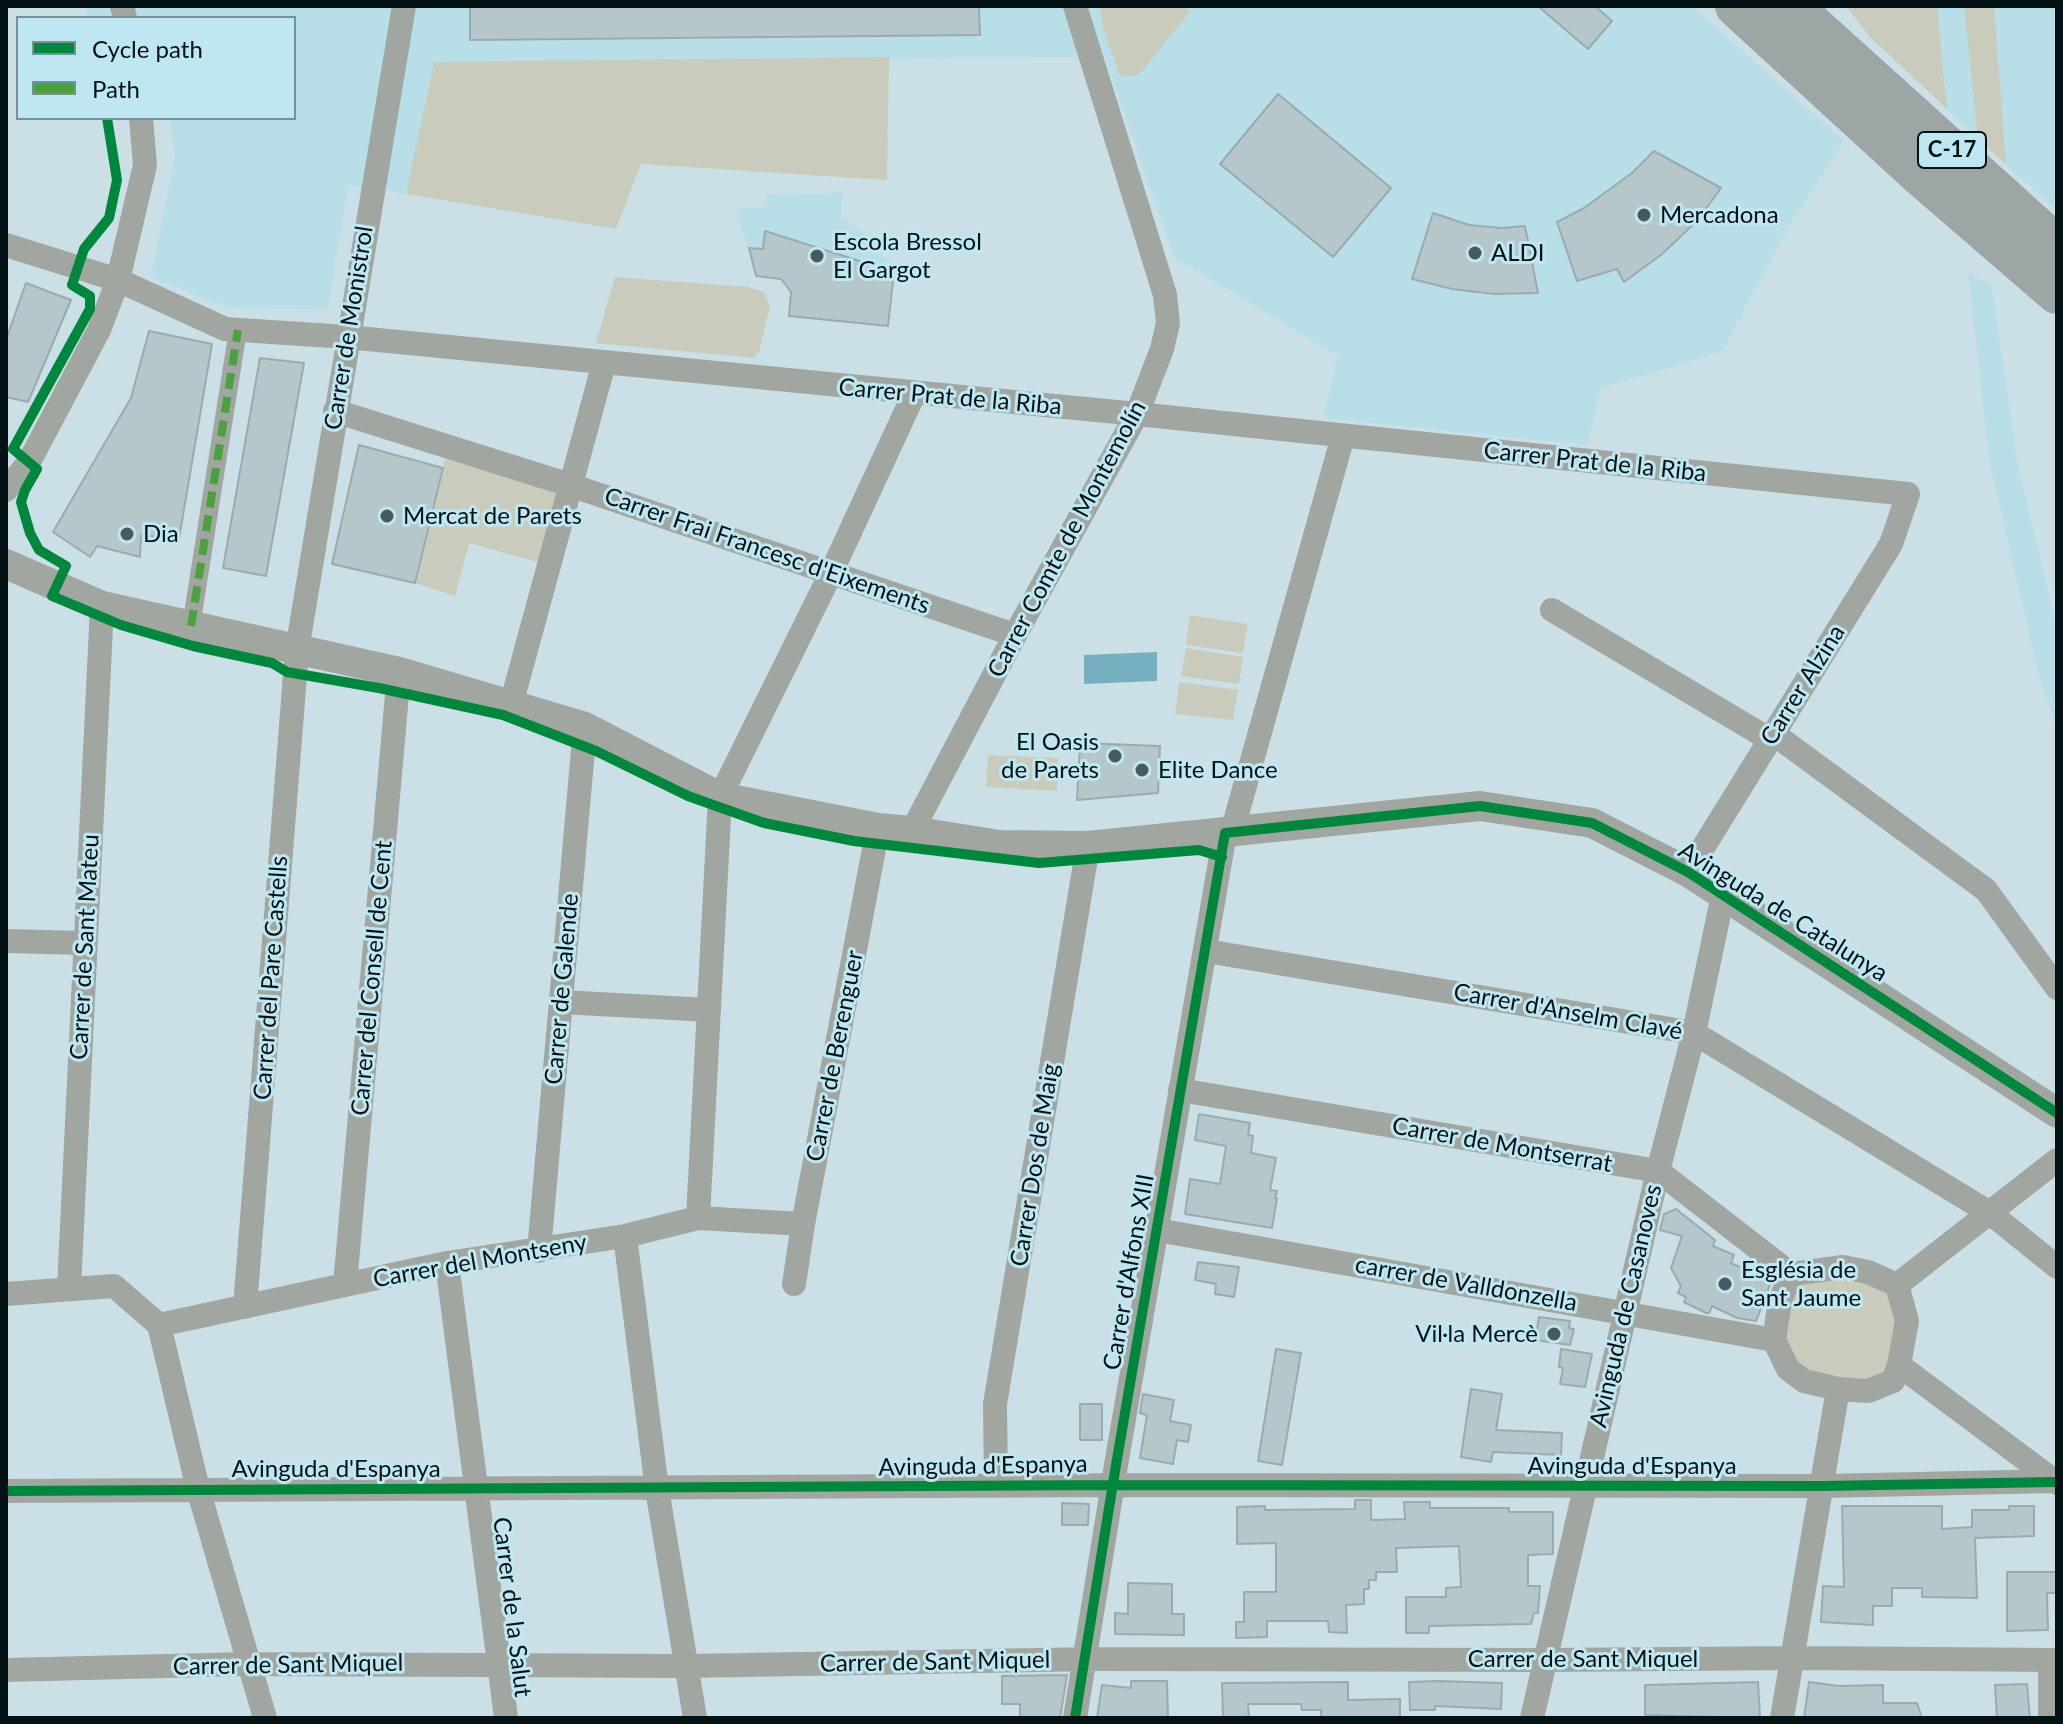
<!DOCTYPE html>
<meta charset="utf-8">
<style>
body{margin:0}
#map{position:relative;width:2063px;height:1724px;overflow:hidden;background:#cae0e6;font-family:Lato,sans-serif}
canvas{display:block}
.frame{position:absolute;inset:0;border:8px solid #041216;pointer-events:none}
.legend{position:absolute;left:16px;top:16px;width:280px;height:104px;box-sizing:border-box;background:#bee7f2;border:2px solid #74929a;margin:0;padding:10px 14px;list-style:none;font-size:24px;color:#041216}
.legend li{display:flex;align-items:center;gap:16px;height:40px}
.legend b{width:40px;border:2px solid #74929a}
</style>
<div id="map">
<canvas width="2063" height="1724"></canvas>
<div class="frame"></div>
<ul class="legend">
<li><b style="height:10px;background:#00873e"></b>Cycle path</li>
<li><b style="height:10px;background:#4ba040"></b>Path</li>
</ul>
</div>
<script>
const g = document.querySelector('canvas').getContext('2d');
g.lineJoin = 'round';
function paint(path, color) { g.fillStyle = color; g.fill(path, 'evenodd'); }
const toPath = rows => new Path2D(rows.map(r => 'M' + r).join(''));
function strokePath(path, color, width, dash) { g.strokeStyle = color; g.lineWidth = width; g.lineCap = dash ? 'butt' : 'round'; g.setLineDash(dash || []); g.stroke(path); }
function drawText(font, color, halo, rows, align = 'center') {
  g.font = font + ' Lato,sans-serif'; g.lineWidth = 6; g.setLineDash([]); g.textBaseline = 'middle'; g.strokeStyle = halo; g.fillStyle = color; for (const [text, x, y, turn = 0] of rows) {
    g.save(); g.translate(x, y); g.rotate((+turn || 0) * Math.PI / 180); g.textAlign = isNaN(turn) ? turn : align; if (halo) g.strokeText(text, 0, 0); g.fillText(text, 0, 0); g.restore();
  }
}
const built = toPath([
 [85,6,1692,6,1844,141,1786,231,1722,352,1601,388,1587,445,1323,418,1338,356,1174,257,1105,57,434,62,406,194,348,185,328,309,229,308,151,277,175,155,169,118,294,118,294,18,88,18],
 [1937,6,1964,6,1978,140,1947,109],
 [1994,6,2057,6,2057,210,2006,164],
 [843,193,841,216,874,241,874,251,891,260,891,270,894,272,888,326,789,316,791,291,781,279,756,276,736,208,765,207,766,194],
 [1968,273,1992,285,2017,462,2057,627,2057,728,2040,680,1990,465]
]);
const green = toPath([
 [1100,6,1185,6,1190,12,1139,75,1120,77,1103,28],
 [1846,6,1937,6,1947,109,1870,37],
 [1964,6,1994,6,2006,164,1978,140],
 [889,57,887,180,641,164,616,229,406,194,434,62],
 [615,277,748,287,764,292,770,305,759,352,756,353,755,358,596,343],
 [448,447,570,485,548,565,469,543,455,596,415,583],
 [1190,615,1248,624,1243,653,1186,645],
 [1186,648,1243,657,1239,684,1181,676],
 [1179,682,1238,690,1233,720,1175,714],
 [988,755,1058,758,1057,791,986,787],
 [1791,1274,1897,1285,1899,1365,1868,1391,1788,1369,1780,1301]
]);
const water = toPath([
 [1157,652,1157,681,1084,684,1084,655]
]);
const building = toPath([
 [470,6,979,6,980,35,470,40,470,6],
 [1538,6,1595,6,1612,21,1588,49,1538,6],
 [1278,94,1391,188,1333,257,1220,164,1278,94],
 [1654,151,1721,188,1697,221,1661,255,1624,282,1617,269,1577,281,1557,222,1584,208,1632,173,1654,151],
 [1433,213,1469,225,1502,228,1525,226,1538,293,1494,294,1452,289,1412,279,1433,213],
 [765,231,894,272,888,326,789,316,791,292,781,279,756,276,749,248,763,249,765,231],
 [26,283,71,300,28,402,6,397,6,340,26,283],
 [149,331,212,344,179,539,141,535,140,557,97,546,90,557,53,532,131,398,149,331],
 [260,358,304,363,266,576,223,568,260,358],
 [359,445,443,468,415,583,332,564,359,445],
 [1080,743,1160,746,1158,793,1077,800,1080,743],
 [1199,1114,1250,1123,1248,1135,1253,1136,1251,1153,1276,1158,1270,1190,1277,1191,1275,1198,1277,1198,1272,1228,1185,1214,1190,1179,1220,1184,1226,1146,1195,1140,1199,1114],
 [1676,1209,1715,1240,1713,1246,1734,1255,1731,1263,1758,1275,1770,1285,1756,1321,1737,1318,1712,1306,1709,1313,1706,1313,1684,1302,1686,1297,1678,1293,1681,1286,1671,1268,1682,1236,1660,1230,1664,1214,1676,1209],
 [1198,1262,1239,1267,1234,1297,1215,1294,1216,1284,1195,1280,1198,1262],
 [1539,1317,1570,1321,1569,1328,1574,1329,1570,1345,1535,1340,1539,1317],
 [1276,1349,1301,1353,1282,1465,1258,1461,1276,1349],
 [1561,1349,1592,1354,1585,1387,1560,1384,1563,1368,1559,1367,1561,1349],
 [1471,1389,1502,1394,1496,1430,1562,1433,1561,1455,1493,1452,1491,1462,1461,1457,1471,1389],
 [1143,1394,1174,1400,1170,1421,1191,1425,1188,1442,1177,1440,1173,1464,1140,1458,1147,1415,1140,1413,1143,1394],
 [1080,1404,1102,1404,1102,1440,1080,1440,1080,1404],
 [1355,1500,1371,1500,1371,1520,1405,1519,1404,1502,1430,1502,1430,1508,1509,1508,1509,1512,1553,1512,1553,1554,1528,1555,1528,1586,1540,1586,1538,1613,1534,1613,1531,1624,1429,1626,1429,1633,1406,1633,1406,1597,1446,1597,1446,1588,1461,1587,1459,1546,1396,1548,1397,1572,1376,1572,1376,1580,1369,1580,1369,1589,1364,1589,1364,1604,1346,1605,1347,1633,1329,1632,1328,1621,1267,1621,1267,1637,1236,1638,1236,1622,1244,1622,1244,1592,1276,1592,1276,1543,1237,1544,1237,1507,1265,1506,1265,1510,1355,1509,1355,1500],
 [1062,1503,1089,1504,1088,1525,1062,1525,1062,1503],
 [1842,1506,1942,1506,1942,1529,1972,1527,1972,1510,2009,1510,2009,1506,2034,1506,2034,1536,1975,1538,1977,1598,1922,1597,1922,1588,1892,1588,1892,1606,1873,1606,1873,1625,1821,1622,1823,1586,1844,1587,1842,1506],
 [2007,1572,2057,1572,2057,1593,2047,1593,2048,1630,2007,1631,2007,1572],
 [1128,1583,1172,1584,1172,1614,1184,1614,1184,1635,1115,1634,1115,1613,1128,1614,1128,1583],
 [1067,1675,1060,1718,1020,1718,1020,1704,1002,1704,1002,1676,1067,1675],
 [1131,1681,1167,1681,1168,1718,1097,1718,1102,1685,1131,1688,1131,1681],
 [1439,1681,1502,1683,1501,1709,1435,1706,1435,1710,1410,1710,1409,1682,1439,1681],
 [1348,1682,1348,1700,1400,1699,1400,1718,1321,1718,1321,1710,1302,1710,1301,1704,1248,1704,1249,1718,1223,1718,1222,1683,1348,1682],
 [1758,1682,1760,1718,1645,1715,1645,1685,1758,1682],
 [1809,1682,1839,1686,1883,1685,1883,1703,1917,1703,1922,1718,1804,1718,1809,1682],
 [2027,1684,2030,1718,1997,1718,1995,1685,2027,1684]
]);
const pedestrian = toPath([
 [191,626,238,330]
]);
const minor = toPath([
 [122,6,125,18],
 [6,245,118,280,225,329,347,337,1137,414,1908,494,1891,544,1688,872],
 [335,411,570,485,1015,635],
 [6,490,29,462,99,330,118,280,145,165,141,118],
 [1552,610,1769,739],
 [511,705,604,363],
 [1774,734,1986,890,2057,988],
 [912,831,1015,635,1137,414,1162,349,1168,323,1165,295,1075,6],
 [1232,832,1343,436],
 [6,941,84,943],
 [1206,951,1694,1033,1990,1213,2057,1267],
 [561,1002,709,1010],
 [1180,1090,1658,1171,1791,1274],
 [698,1218,720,797,831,573,914,394],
 [1157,1230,1774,1340],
 [625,1236,657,1489,695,1718],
 [539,1251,585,727],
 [447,1263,506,1718],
 [1843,1267,1868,1272,1897,1285,1907,1321,1899,1365,1893,1381,1868,1391,1838,1389,1804,1381,1788,1369,1774,1340,1780,1301,1791,1274,1843,1267],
 [794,1284,803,1224,878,828],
 [345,1285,399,672],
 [1897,1285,2057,1160],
 [69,1288,102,606],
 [6,1294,114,1286,159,1325,198,1489,265,1718],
 [245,1307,297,650,404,6],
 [159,1325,447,1263,625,1236,698,1218,803,1224],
 [1899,1365,2057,1483],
 [996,1486,995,1404,1088,846],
 [6,1491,1114,1485,1822,1486,2057,1481],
 [2050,1660,2050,1718],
 [6,1670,247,1664,685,1666,1097,1659,1545,1660,1802,1658,2057,1660],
 [1075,1718,1116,1465,1225,833],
 [1532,1718,1658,1171,1694,1033,1723,895],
 [1782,1718,1838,1389]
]);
const tertiary = toPath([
 [6,564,102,606,399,672,585,727,720,797,878,828,912,831,999,845,1088,846,1480,806,1592,823,1688,872,2057,1113]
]);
const motorway = toPath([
 [1736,6,1917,172,2057,293],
 [1791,6,2057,246]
]);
const quiet = toPath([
 [191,626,238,330]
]);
const cycleway = toPath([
 [107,118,117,180,109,218,84,249,72,285,90,296,90,309,13,449,37,469,25,490,21,502,30,533,39,550,66,566,52,596,121,625,193,646,272,663,287,672,379,688,503,715,596,751,688,796,764,823,854,841,1039,863,1199,850,1222,857],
 [6,1491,1114,1485,1822,1486,2055,1482],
 [1075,1718,1116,1465,1225,833,1480,806,1592,823,1688,872,2057,1113]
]);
const markers = [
 [1644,215,8,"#495a5f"],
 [1475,253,8,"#495a5f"],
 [817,256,8,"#495a5f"],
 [387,516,8,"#495a5f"],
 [127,534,8,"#495a5f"],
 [1115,756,8,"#495a5f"],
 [1142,770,8,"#495a5f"],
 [1725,1284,8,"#495a5f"],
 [1554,1334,8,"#495a5f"]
];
const shields = [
 [1952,150,68]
];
const shieldNames = [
 ["C-17",1952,150]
];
const poiNames = [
 ["Mercadona",1660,215],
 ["Escola Bressol",833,242],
 ["El Gargot",833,270],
 ["ALDI",1491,253],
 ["Mercat de Parets",403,516],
 ["Dia",143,534],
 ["El Oasis",1099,742,"right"],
 ["de Parets",1099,770,"right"],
 ["Elite Dance",1158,770],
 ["Església de",1741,1270],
 ["Sant Jaume",1741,1298],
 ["Vil·la Mercè",1538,1334,"right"]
];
const streetNames = [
 ["Carrer de Monistrol",349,328,-81],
 ["Carrer Prat de la Riba",950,397,5],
 ["Carrer Prat de la Riba",1595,462,6],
 ["Carrer Comte de Montemolín",1067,539,-62],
 ["Carrer Frai Francesc d'Eixements",767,551,19],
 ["Carrer Alzina",1803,685,-58],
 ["Avinguda de Catalunya",1783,912,32],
 ["Carrer de Sant Mateu",85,947,-87],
 ["Carrer del Pare Castells",271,978,-86],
 ["Carrer del Consell de Cent",372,978,-85],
 ["Carrer de Galende",562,989,-85],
 ["Carrer d'Anselm Clavé",1568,1012,10],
 ["Carrer de Berenguer",835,1056,-79],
 ["Carrer de Montserrat",1502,1145,10],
 ["Carrer Dos de Maig",1035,1165,-81],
 ["Carrer del Montseny",480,1261,-10],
 ["Carrer d'Alfons XIII",1129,1272,-80],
 ["carrer de Valldonzella",1466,1284,10],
 ["Avinguda de Casanoves",1626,1306,-77],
 ["Avinguda d'Espanya",983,1466,-1],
 ["Avinguda d'Espanya",1632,1466],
 ["Avinguda d'Espanya",336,1469],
 ["Carrer de la Salut",512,1607,83],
 ["Carrer de Sant Miquel",1583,1659],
 ["Carrer de Sant Miquel",935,1662,-1],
 ["Carrer de Sant Miquel",288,1665,-1]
];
paint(built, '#b8dee8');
paint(green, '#c9ccbd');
paint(water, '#76b0c0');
paint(building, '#b5c7cb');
strokePath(building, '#9aabb0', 2);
strokePath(pedestrian, '#a1a7a0', 18);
strokePath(minor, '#a1a7a0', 24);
strokePath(tertiary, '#a1a7a0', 30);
strokePath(motorway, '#9da6a4', 42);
strokePath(quiet, '#4ba040', 8, [16, 8]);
strokePath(cycleway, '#00873e', 10);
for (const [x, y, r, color] of markers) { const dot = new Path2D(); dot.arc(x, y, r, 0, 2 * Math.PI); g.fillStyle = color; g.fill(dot); strokePath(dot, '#bee7f2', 3); }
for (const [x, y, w] of shields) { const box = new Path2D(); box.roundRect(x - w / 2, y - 18, w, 36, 6); g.fillStyle = '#bee7f2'; g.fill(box); strokePath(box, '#041216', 2); }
drawText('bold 22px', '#041216', null, shieldNames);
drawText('24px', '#041216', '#bee7f2', poiNames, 'left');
drawText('24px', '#041216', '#bee7f2', streetNames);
</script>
